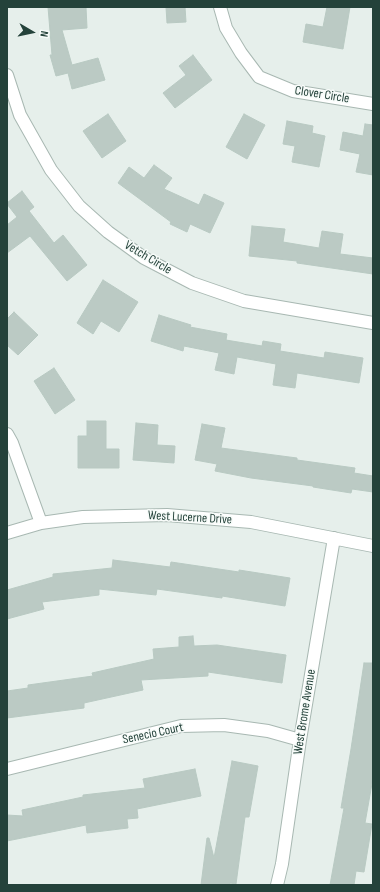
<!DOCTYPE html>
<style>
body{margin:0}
#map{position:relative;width:380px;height:892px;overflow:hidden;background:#e6efeb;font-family:"Sofia Sans Condensed",sans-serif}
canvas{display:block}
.frame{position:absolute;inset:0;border:8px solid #24423a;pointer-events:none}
.north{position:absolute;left:12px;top:12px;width:40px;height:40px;-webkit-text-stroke:3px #f7fbf9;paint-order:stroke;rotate:99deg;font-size:11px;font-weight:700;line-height:16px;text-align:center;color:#24423a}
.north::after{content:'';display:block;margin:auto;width:14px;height:18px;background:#24423a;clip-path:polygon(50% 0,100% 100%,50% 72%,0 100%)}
</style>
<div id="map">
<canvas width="380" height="892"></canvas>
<div class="frame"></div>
<div class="north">N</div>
</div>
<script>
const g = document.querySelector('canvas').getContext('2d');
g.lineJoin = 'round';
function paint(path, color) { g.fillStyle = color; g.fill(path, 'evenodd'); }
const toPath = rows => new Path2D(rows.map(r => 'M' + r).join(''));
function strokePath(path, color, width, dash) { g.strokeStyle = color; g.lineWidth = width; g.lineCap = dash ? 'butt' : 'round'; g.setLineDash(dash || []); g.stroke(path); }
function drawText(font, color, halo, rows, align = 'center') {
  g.font = font + ' "Sofia Sans Condensed",sans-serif'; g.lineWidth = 3; g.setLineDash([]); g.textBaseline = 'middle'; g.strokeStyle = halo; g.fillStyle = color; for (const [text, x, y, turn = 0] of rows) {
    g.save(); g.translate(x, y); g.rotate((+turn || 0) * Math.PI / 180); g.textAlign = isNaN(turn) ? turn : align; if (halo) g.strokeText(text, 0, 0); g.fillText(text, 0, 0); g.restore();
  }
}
const building = toPath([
 [48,7,86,7,87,28,62,30,72,65,98,58,105,80,72,89,68,73,56,76,50,55,52,55,48,7],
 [166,7,185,7,186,22,167,23,166,7],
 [327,7,350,7,343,49,303,42,306,24,323,27,327,7],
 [193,55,212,80,175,108,163,93,186,75,179,66,193,55],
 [108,114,126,141,102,158,83,131,108,114],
 [244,114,265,125,247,159,226,147,244,114],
 [287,121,313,126,312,133,325,136,319,167,292,162,295,146,283,144,287,121],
 [365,124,373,125,373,175,356,172,360,154,340,150,343,132,363,136,365,124],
 [154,165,172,178,164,189,199,205,204,194,224,203,210,233,190,224,187,232,170,224,171,222,118,183,129,167,144,178,154,165],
 [22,191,34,207,29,211,54,243,63,235,87,265,67,281,30,236,7,253,7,225,17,217,7,204,7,203,22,191],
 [252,226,285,229,283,242,319,248,322,231,343,234,340,254,373,258,373,274,297,263,297,261,249,256,252,226],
 [103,280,138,302,119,332,101,321,93,334,77,323,103,280],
 [14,312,38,335,18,355,7,345,7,319,14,312],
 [159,315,191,325,190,327,227,334,226,340,262,346,263,341,281,344,280,351,324,358,325,352,363,358,359,383,297,373,295,388,273,385,276,364,237,357,234,374,215,370,219,353,184,346,183,351,151,341,159,315],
 [54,368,75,400,55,414,34,381,54,368],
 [87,421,106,421,106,449,119,449,119,468,78,468,78,436,87,436,87,421],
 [136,423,158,425,157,445,175,446,174,463,133,460,136,423],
 [202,424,225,428,221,448,297,458,297,460,355,468,354,473,373,476,373,492,352,489,351,493,313,487,313,486,251,478,215,471,217,464,195,460,202,424],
 [113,560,170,567,171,562,239,572,239,570,290,578,285,606,222,596,222,598,157,589,156,595,99,589,99,595,42,602,44,609,7,619,7,590,53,577,53,574,112,568,113,560],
 [193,636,194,646,217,645,286,655,282,683,208,672,208,676,141,680,143,690,84,703,84,708,7,718,7,691,28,688,28,685,93,676,92,673,154,659,153,649,179,647,179,637,193,636],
 [364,663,373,663,373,778,365,823,372,824,364,872,356,871,354,885,330,885,344,808,341,808,351,749,364,663],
 [232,761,258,766,249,817,245,817,236,884,230,883,230,885,201,885,207,838,209,838,214,858,232,761],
 [195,769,201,796,137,809,138,818,127,819,128,828,87,833,86,825,7,841,7,815,23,816,22,810,83,797,83,795,145,788,143,779,195,769]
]);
const street = toPath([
 [220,7,226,28,241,53,259,77,293,91,373,104],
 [7,75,20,115,51,170,79,206,108,232,144,258,192,283,244,301,373,323],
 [7,434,12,443,41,523],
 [7,533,41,523,83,517,167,515,251,522,373,546],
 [7,769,181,726,224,725,268,731,300,740],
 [277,885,282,864,300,740,334,538]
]);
const streetNames = [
 ["Clover Circle",322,95,9],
 ["Vetch Circle",148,258,31],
 ["West Lucerne Drive",190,518,3],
 ["West Brome Avenue",305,712,-81],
 ["Senecio Court",153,734,-12]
];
paint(building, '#bbcac4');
strokePath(building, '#b8c9c2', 1);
strokePath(street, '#a8b8b2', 14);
strokePath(street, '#fff', 12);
drawText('13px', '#24423a', '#f7fbf9', streetNames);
</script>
